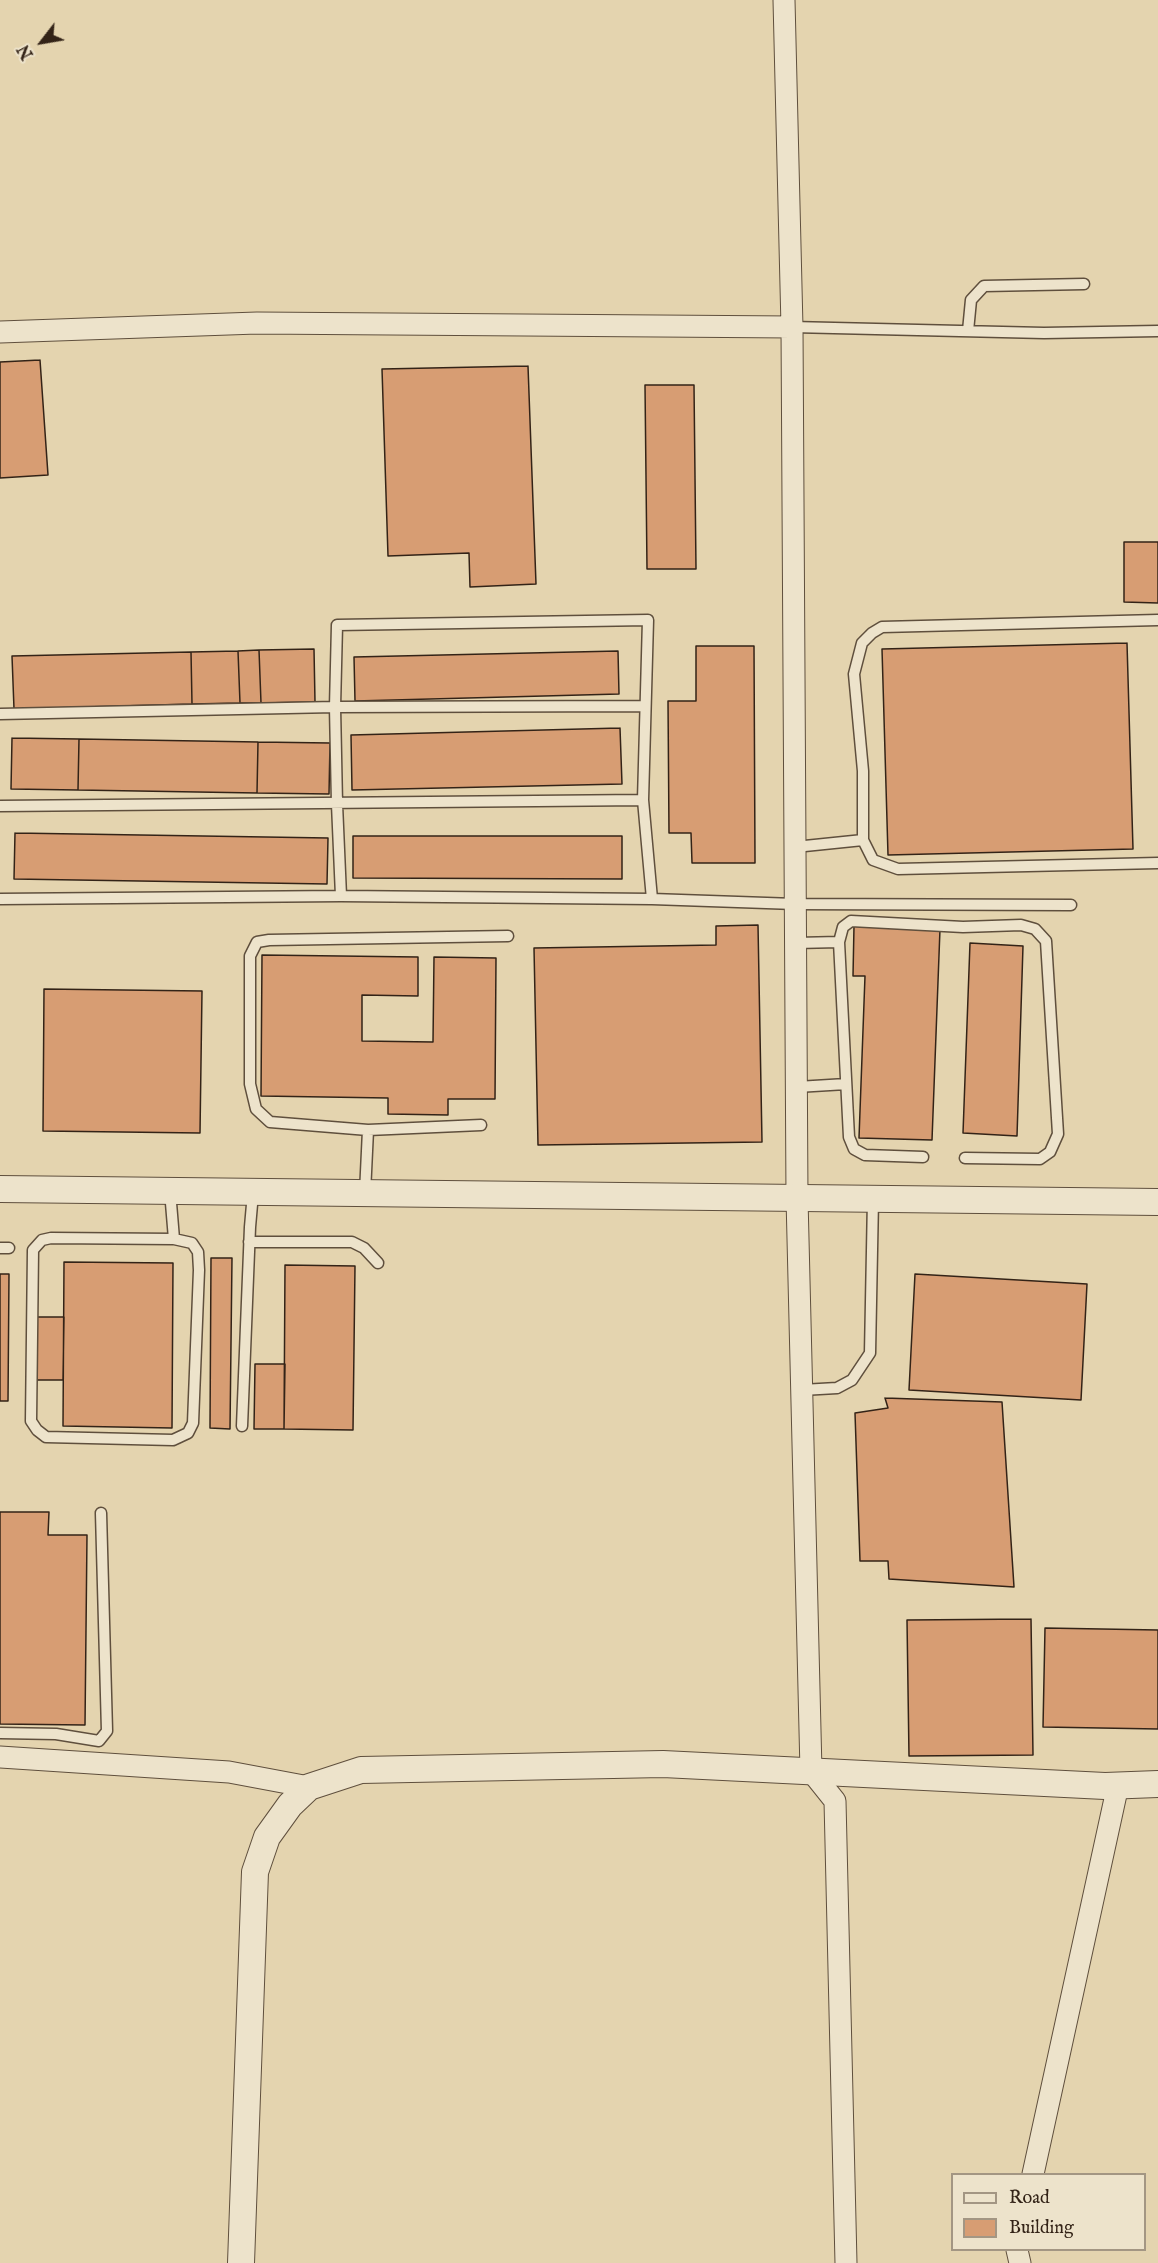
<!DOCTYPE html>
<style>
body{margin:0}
#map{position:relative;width:1158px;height:2263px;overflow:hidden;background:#e4d4af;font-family:"IM FELL English",serif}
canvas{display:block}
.legend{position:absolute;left:951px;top:2173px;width:195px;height:78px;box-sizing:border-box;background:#ede3cb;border:2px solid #a39683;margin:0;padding:8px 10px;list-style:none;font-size:18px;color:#332317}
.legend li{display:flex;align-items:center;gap:12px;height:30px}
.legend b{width:30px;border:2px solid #a39683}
.north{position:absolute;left:12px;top:12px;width:60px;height:60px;-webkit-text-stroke:4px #ede3cb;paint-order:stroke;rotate:239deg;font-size:16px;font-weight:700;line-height:24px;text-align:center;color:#332317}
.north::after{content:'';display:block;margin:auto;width:21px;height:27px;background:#332317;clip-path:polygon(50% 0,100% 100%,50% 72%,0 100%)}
</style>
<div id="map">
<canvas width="1158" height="2263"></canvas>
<ul class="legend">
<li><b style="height:8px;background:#ede3cb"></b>Road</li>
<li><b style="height:16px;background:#d79d73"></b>Building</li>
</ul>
<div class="north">N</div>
</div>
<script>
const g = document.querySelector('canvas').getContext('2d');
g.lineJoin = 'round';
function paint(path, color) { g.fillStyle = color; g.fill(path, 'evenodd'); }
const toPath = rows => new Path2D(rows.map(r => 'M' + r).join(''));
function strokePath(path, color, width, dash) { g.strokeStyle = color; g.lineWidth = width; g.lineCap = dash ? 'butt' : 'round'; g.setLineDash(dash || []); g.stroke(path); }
const building = toPath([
 [40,360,48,475,0,478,0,362,40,360],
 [528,366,536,584,470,587,469,553,388,556,382,369,528,366],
 [645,385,694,385,696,569,647,569,645,385],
 [1124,542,1158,542,1158,603,1124,602,1124,542],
 [1127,643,1133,849,888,855,882,649,1127,643],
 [696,646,754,646,755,863,692,863,691,833,669,833,668,701,696,701,696,646],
 [314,649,315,702,261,703,259,650,314,649],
 [259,650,261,703,240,703,238,651,259,650],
 [238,651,240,703,192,704,191,652,238,651],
 [618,651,619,694,355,701,354,657,618,651],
 [191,652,192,704,14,709,12,656,191,652],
 [620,728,622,784,352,790,351,735,620,728],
 [12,738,79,739,78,790,11,789,12,738],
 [79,739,258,742,257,793,78,790,79,739],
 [258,742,330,743,329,794,257,793,258,742],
 [15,833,328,838,327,884,14,879,15,833],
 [353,836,622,836,622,879,353,878,353,836],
 [758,925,762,1142,538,1145,534,948,716,945,716,926,758,925],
 [854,926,940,929,932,1140,859,1138,865,976,853,976,854,926],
 [970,943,1023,946,1017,1136,963,1133,970,943],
 [262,955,418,957,418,996,362,995,362,1041,433,1042,434,957,496,958,495,1099,448,1099,448,1115,388,1114,388,1098,261,1096,262,955],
 [44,989,202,991,200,1133,43,1131,44,989],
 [211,1258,232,1258,230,1429,210,1428,211,1258],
 [64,1262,173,1263,172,1428,63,1426,64,1262],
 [285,1265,355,1266,353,1430,284,1429,285,1265],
 [0,1274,9,1274,8,1401,0,1401,0,1274],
 [915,1274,1087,1284,1081,1400,909,1390,915,1274],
 [35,1317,64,1317,63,1380,35,1380,35,1317],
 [255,1364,285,1364,284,1429,254,1429,255,1364],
 [885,1398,1002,1402,1014,1587,889,1579,888,1561,860,1561,855,1413,888,1408,885,1398],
 [0,1512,49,1512,48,1535,87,1535,85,1725,0,1724,0,1512],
 [1031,1619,1033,1755,909,1756,907,1620,1031,1619],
 [1045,1628,1158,1630,1158,1729,1043,1727,1045,1628]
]);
const service = toPath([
 [792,327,1044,333,1158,331],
 [968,331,971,300,984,286,1084,284],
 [0,714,335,707,645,706],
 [0,806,643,800],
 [863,840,863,771,854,674,862,643,872,633,882,627,1158,620],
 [795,847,863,840,873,860,898,869,1158,863],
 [341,896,337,804,335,707,337,625,648,620,643,800,652,899],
 [0,899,341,896,652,899,795,904,1071,905],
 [796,943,839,942],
 [797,1087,846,1084],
 [481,1125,368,1130,270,1122,256,1109,250,1084,250,956,257,942,269,940,508,936],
 [923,1157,865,1155,854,1149,849,1137,839,942,843,927,851,921,963,927,1021,925,1035,929,1046,941,1058,1134,1050,1152,1040,1159,965,1158],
 [170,1191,174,1239,192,1243,198,1252,199,1270,193,1423,188,1433,173,1440,46,1437,37,1430,31,1421,33,1250,42,1240,51,1238,174,1239],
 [365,1193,368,1130],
 [249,1242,352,1242,364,1248,378,1263],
 [0,1248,9,1248],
 [802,1390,837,1388,852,1380,870,1353,873,1199],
 [242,1426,250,1227,253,1193],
 [0,1733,56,1734,99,1741,107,1731,101,1513]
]);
const minor = toPath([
 [784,0,792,327,797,1198,811,1771,835,1801,846,2263],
 [0,332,257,323,792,327],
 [0,1757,229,1772,309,1787],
 [1033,2174,1118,1785],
 [1017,2250,1020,2263]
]);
const tertiary = toPath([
 [0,1189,1158,1202],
 [241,2263,255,1872,267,1837,290,1805,309,1787,361,1770,663,1764,1105,1786,1158,1784]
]);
paint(building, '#d79d73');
strokePath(building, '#332317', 1.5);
strokePath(service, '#5f4f3d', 13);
strokePath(minor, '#5f4f3d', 23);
strokePath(tertiary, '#5f4f3d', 28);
strokePath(service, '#ede3cb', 10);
strokePath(minor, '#ede3cb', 21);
strokePath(tertiary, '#ede3cb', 26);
</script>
